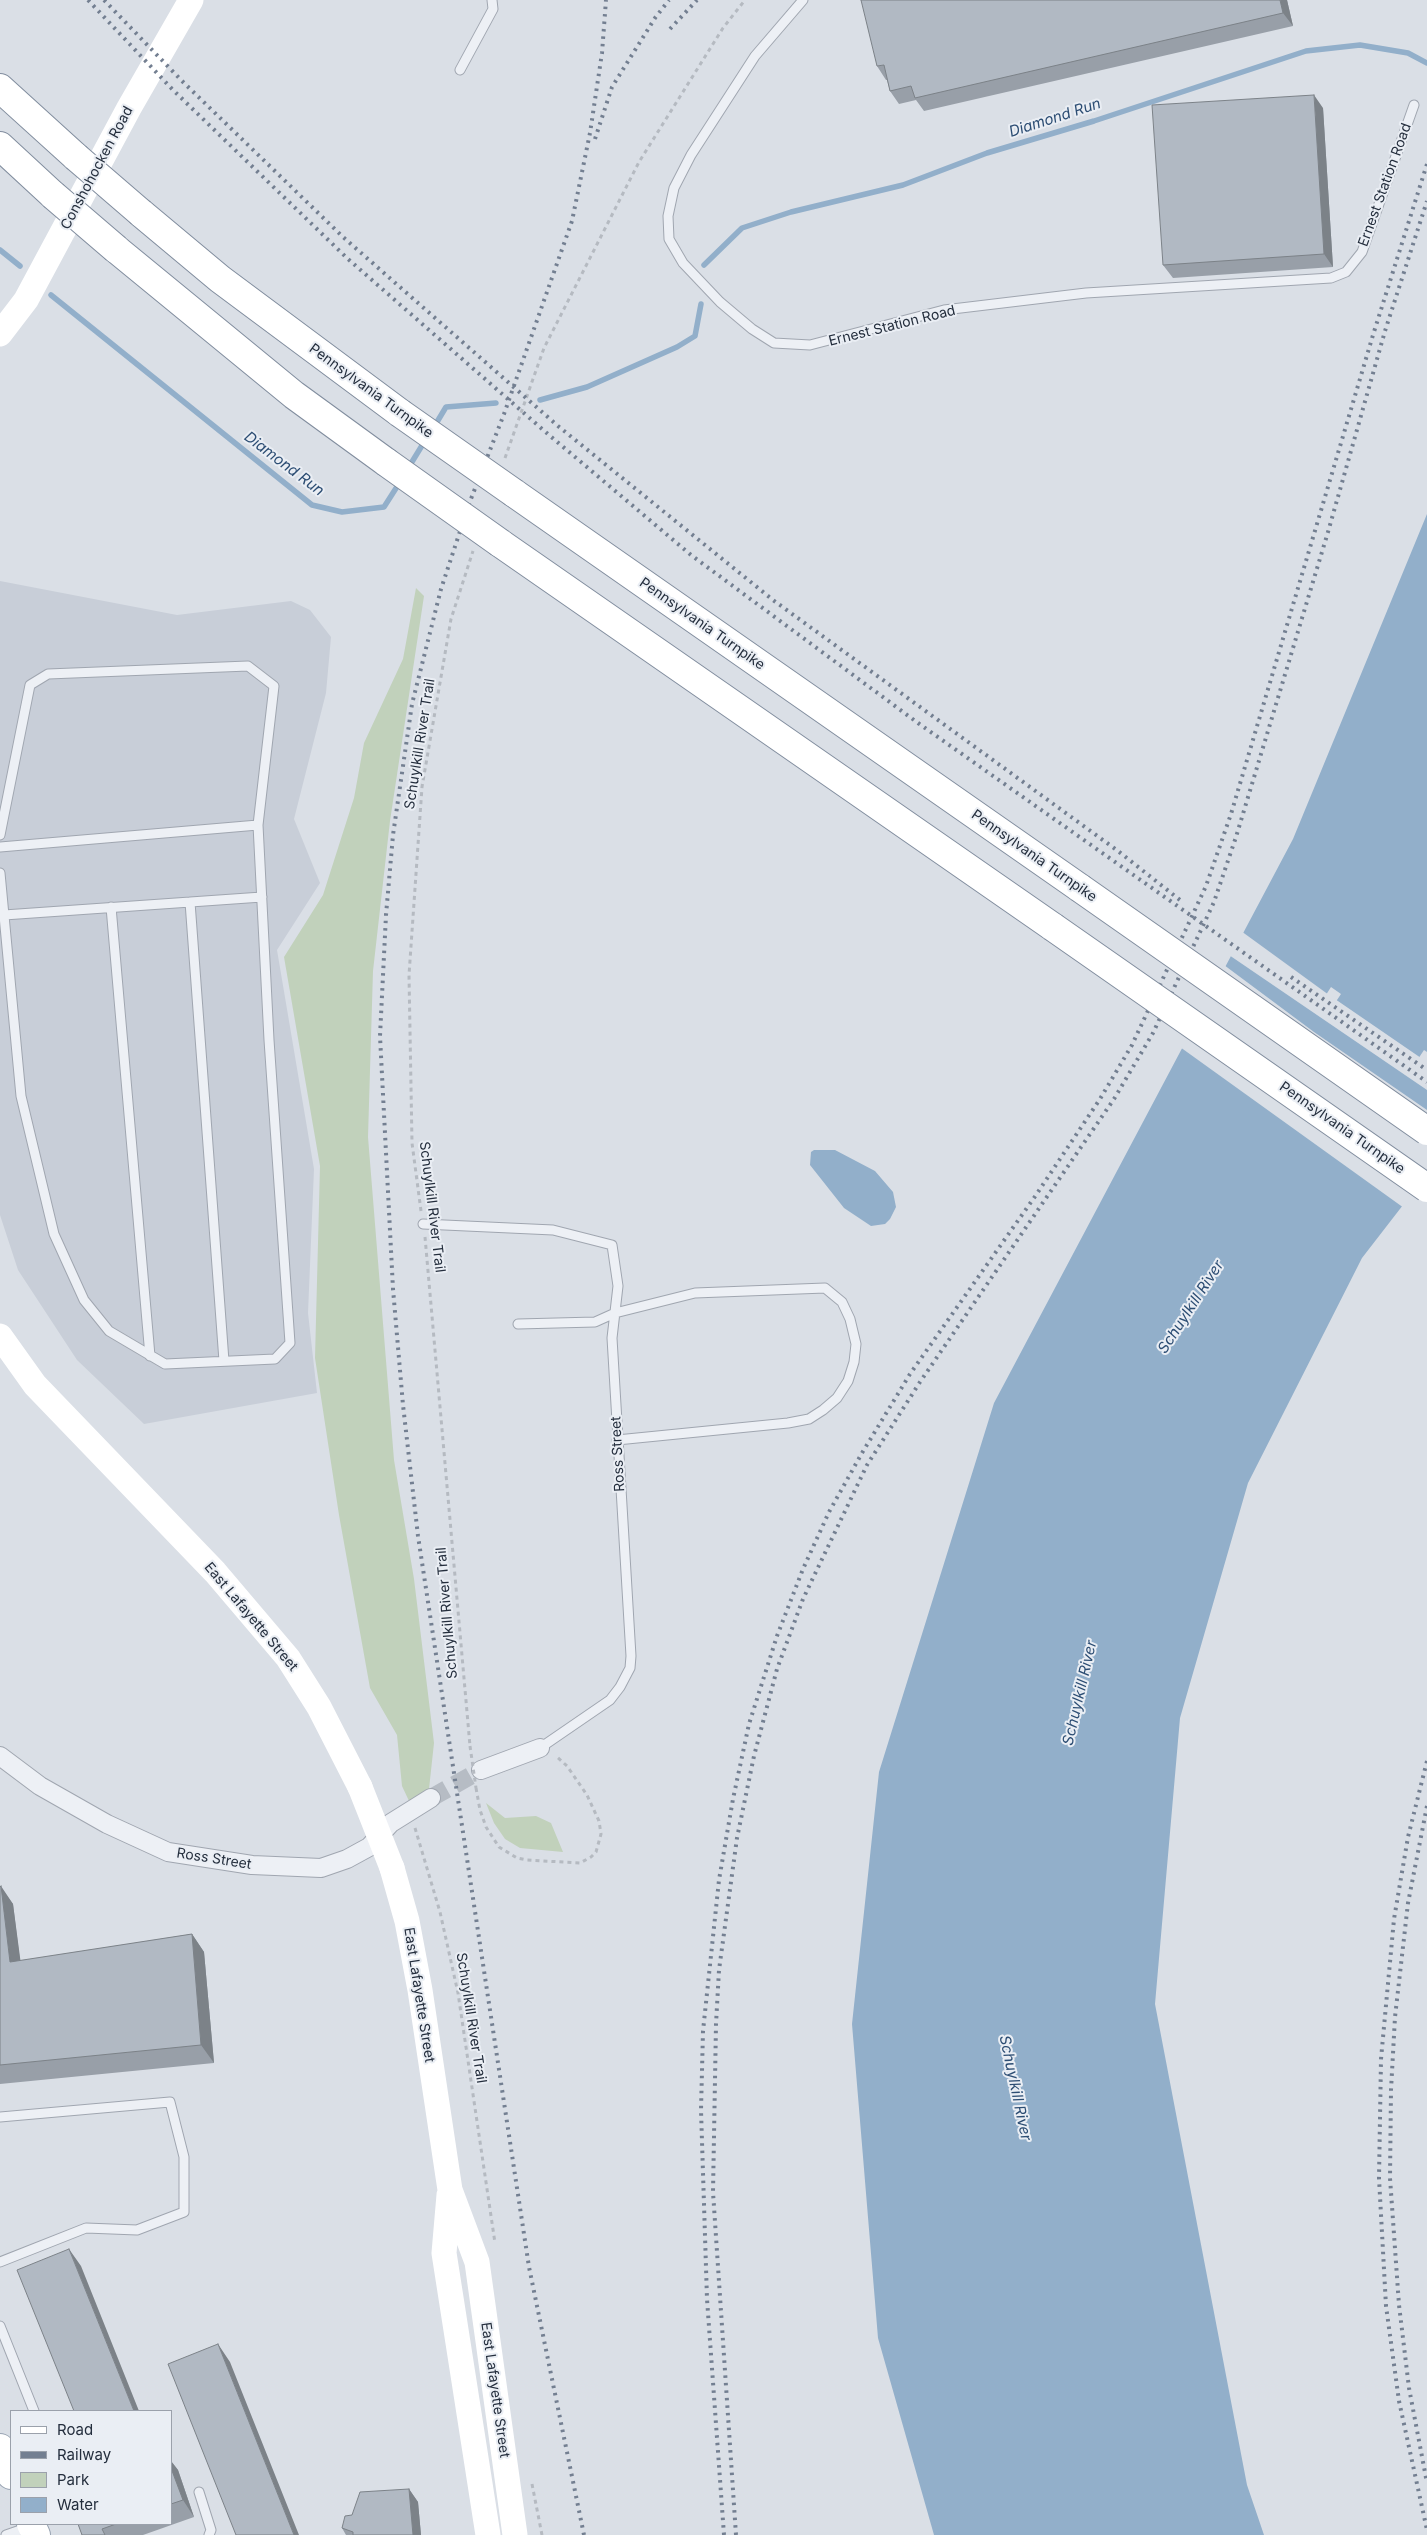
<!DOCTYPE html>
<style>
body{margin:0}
#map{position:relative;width:1427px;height:2535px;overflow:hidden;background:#dadfe6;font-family:Inter,sans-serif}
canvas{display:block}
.legend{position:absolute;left:10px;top:2410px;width:162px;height:115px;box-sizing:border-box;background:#eaeef4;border:1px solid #9ba1ab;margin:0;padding:6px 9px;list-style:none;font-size:15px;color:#242e3d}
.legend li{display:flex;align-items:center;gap:10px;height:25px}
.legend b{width:25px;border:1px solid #9ba1ab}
</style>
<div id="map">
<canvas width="1427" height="2535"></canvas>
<ul class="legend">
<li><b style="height:6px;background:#fff"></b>Road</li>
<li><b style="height:6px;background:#737f91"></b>Railway</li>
<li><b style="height:14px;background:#c1d1bb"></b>Park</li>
<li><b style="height:14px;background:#92afca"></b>Water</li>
</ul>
</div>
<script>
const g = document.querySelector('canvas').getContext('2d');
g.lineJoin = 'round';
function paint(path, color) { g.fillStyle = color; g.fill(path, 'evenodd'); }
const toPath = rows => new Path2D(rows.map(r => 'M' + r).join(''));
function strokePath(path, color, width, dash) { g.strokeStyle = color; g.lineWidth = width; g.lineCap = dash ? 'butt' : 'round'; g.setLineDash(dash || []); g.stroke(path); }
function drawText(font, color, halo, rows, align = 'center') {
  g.font = font + ' Inter,sans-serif'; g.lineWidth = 4; g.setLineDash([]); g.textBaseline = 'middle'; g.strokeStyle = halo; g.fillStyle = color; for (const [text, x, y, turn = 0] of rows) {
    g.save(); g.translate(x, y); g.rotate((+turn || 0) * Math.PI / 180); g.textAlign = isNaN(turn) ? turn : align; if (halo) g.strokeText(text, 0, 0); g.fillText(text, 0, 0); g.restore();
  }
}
const built = toPath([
 [0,581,177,615,291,601,310,610,331,637,326,693,294,819,320,883,277,950,314,1169,308,1313,317,1393,144,1424,77,1360,18,1270,0,1215]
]);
const green = toPath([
 [416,588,424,596,390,821,373,971,368,1137,394,1460,414,1579,434,1743,429,1789,409,1801,402,1786,397,1735,370,1688,339,1515,315,1358,320,1166,284,957,323,895,354,798,364,743,403,659],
 [486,1803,505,1818,536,1816,551,1823,563,1852,520,1848,505,1839,494,1823]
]);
const water = toPath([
 [1427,514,1427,1052,1424,1050,1410,1071,1419,1078,1427,1066,1427,1174,1362,1258,1248,1483,1180,1718,1155,2004,1247,2485,1264,2535,934,2535,878,2338,852,2024,879,1772,994,1403,1293,839],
 [1331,987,1341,994,1327,1015,1317,1009],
 [814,1150,835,1150,875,1171,893,1192,896,1207,890,1219,885,1224,871,1226,844,1208,810,1165,811,1152]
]);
const pier = toPath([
 [1241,931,1329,995,1321,1008,1326,1012,1335,999,1421,1058,1413,1071,1419,1074,1427,1063,1427,1090,1229,955],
 [1224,965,1314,1032,1427,1110,1427,1179,1404,1208,1180,1047]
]);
const stream = toPath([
 [0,250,20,266],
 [704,265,742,228,791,212,903,185,987,153,1094,121,1306,51,1360,45,1408,53,1427,63],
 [51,295,312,505,342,512,384,507,400,482],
 [540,400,587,387,677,347,695,336,701,304],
 [434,427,446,407,496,403],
 [407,470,426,439]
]);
const streetTunnel = toPath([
 [431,1798,481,1770]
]);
const path = toPath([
 [505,458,544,348,639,162,723,28,745,0],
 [421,1211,412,1143,409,975,422,787,451,619,473,551],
 [425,1237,470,1746],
 [476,1788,480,1810,486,1827,499,1847,517,1858,527,1860,580,1863,591,1857,596,1852,601,1834,599,1821,587,1795,567,1766,556,1756],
 [415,1828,440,1912,458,1993,495,2243],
 [532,2484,542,2535]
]);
const lane = toPath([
 [803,0,755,56,691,155,674,188,668,216,669,239,683,263,720,302,752,329,774,343,810,345,944,310,1086,293,1331,278,1346,272,1362,252,1414,105],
 [460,70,493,9,492,0],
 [0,835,30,685,48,674,248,666,274,686,258,825,269,1040,290,1343,275,1359,165,1364,109,1331,84,1300,54,1234,21,1096,0,873],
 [0,847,258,825],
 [190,902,224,1361],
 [111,907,150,1356],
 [4,915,262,897],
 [423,1224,553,1230,612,1245,618,1286,612,1338,631,1656,630,1668,620,1687,610,1700,540,1748],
 [518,1324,595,1322,615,1313,695,1293,825,1288,842,1302,850,1319,856,1344,854,1362,848,1381,837,1398,823,1410,809,1419,788,1423,617,1440],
 [0,2117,170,2102,184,2157,184,2212,137,2230,86,2228,0,2262],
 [0,2326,34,2411],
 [199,2492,211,2530,209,2535],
 [6,2535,29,2527]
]);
const street = toPath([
 [0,1756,40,1786,107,1824,168,1852,252,1865,321,1868,347,1859,369,1847,391,1823,431,1798],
 [481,1770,540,1748]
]);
const secondary = toPath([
 [0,334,26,300,129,108,191,0],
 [0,1336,35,1385,215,1572,288,1658,319,1707,360,1787],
 [392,1868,407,1921,420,1990,450,2190,477,2262,515,2535],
 [449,2195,444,2253,488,2535]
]);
const primary = toPath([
 [0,2448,11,2475],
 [31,2524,36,2535]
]);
const highway = toPath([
 [0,88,76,157],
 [0,146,53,195],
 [141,213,220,279,400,413],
 [116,249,294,395,386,462],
 [514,493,1080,888],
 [500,543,1053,927]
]);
const rail = toPath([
 [88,0,173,90,348,259,549,435,691,555,918,723,1427,1082],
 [104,0,182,81,343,237,558,426,773,600,1118,851,1180,900],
 [670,29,697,0],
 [595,139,612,87,655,18,669,0],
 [1291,977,1427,1070],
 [1427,1761,1408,1837,1394,1919,1381,2059,1379,2178,1386,2306,1399,2401,1427,2530],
 [1427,1806,1408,1903,1395,2017,1391,2090,1390,2178,1399,2305,1409,2388,1427,2483],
 [584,2535,529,2267,418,1536,403,1405,393,1289,380,1036,386,915,393,835,412,704,441,589,469,504,504,414,572,221,590,133,602,53,606,0],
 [724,2535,707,2299,701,2110,703,2031,719,1880,733,1799,749,1724,777,1636,803,1569,829,1512,862,1453,910,1374,1036,1195,1100,1099,1132,1045,1206,886,1231,814,1373,335,1427,164],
 [736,2535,713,2192,716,2024,719,1970,737,1838,754,1756,777,1669,803,1599,867,1465,920,1382,1114,1099,1153,1033,1214,902,1236,837,1328,532,1385,331,1427,201]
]);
const pathBridge = toPath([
 [470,1746,476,1788]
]);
const secondaryBridge = toPath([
 [360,1787,392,1868]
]);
const highwayBridge = toPath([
 [76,157,141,213],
 [53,195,116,249],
 [400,413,514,493],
 [386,462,500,543],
 [1080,888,1427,1131],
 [1053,927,1427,1188]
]);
const wall = toPath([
 [1287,0,1293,26,924,111,916,100,899,104,890,91,887,80,886,80,877,66],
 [1323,108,1333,267,1173,278,1163,265],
 [0,1887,13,1904,20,1961,192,1934,204,1952,214,2063,0,2084],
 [171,2461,178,2470,194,2517,143,2535,82,2535,78,2524,171,2524],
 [409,2489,418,2502,421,2535,346,2535,342,2528,352,2515]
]);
const shadedWall = toPath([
 [1280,0,1287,0,1293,26,1283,13],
 [1314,95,1323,108,1333,267,1324,254],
 [1,1886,13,1904,23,1980,10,1962],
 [192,1934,204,1952,214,2063,201,2045],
 [69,2249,81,2266,139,2411,134,2411],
 [218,2344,230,2362,299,2535,294,2535],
 [171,2461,178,2470,194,2517,183,2500,171,2468],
 [409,2489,418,2502,421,2535,413,2535]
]);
const building = toPath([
 [861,0,1280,0,1283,13,915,98,911,86,890,91,884,65,877,66,861,0],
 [1314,95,1324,254,1163,265,1152,105,1314,95],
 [1,1886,10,1962,192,1934,201,2045,0,2065,0,1887,1,1886],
 [69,2249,134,2411,74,2411,17,2270,69,2249],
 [218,2344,294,2535,236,2535,168,2364,218,2344],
 [171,2468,183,2500,171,2504,171,2468],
 [409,2489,413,2535,353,2535,353,2532,342,2528,345,2516,352,2515,360,2492,409,2489],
 [78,2524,116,2524,102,2529,105,2535,82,2535,78,2524]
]);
const streetNames = [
 ["Conshohocken Road",97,168,-62],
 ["Ernest Station Road",1385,185,-70],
 ["Ernest Station Road",892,326,-14],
 ["Pennsylvania Turnpike",371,391,36],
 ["Pennsylvania Turnpike",702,624,35],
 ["Schuylkill River Trail",420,744,-81],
 ["Pennsylvania Turnpike",1034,856,35],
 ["Pennsylvania Turnpike",1342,1128,35],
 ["Schuylkill River Trail",432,1207,83],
 ["Ross Street",618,1454,-93],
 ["Schuylkill River Trail",447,1613,-95],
 ["East Lafayette Street",251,1617,50],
 ["Ross Street",214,1859,9],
 ["East Lafayette Street",419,1995,81],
 ["Schuylkill River Trail",471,2018,81],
 ["East Lafayette Street",495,2390,82]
];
const waterNames = [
 ["Diamond Run",1055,118,-18],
 ["Diamond Run",284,464,37],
 ["Schuylkill River",1191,1307,-57],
 ["Schuylkill River",1080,1693,-77],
 ["Schuylkill River",1015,2088,78]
];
paint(built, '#c8ced8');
paint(green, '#c1d1bb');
paint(water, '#92afca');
paint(pier, '#dadfe6');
strokePath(stream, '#92afca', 5.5);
strokePath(streetTunnel, '#b6bcc4', 18, [18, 9]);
strokePath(lane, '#a0a6b0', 11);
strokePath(street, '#a0a6b0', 20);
strokePath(primary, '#99a4b3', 30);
strokePath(highway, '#818d9e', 30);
strokePath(path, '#b5bac1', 3, [4, 4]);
strokePath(lane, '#edf0f5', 9);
strokePath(street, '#edf0f5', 18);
strokePath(secondary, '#fff', 25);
strokePath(primary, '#fff', 28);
strokePath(highway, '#fff', 28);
strokePath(rail, '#737f91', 4, [2.5, 5]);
strokePath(highwayBridge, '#818d9e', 30, []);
strokePath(pathBridge, '#b5bac1', 3, [4, 4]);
strokePath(secondaryBridge, '#fff', 25);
strokePath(highwayBridge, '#fff', 28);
paint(wall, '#989fa8');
paint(shadedWall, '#7c8288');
paint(building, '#b1b9c3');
strokePath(building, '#7c8288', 1);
drawText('14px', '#242e3d', '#eaeef4', streetNames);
drawText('italic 15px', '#2c4d73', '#eaeef4', waterNames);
</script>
